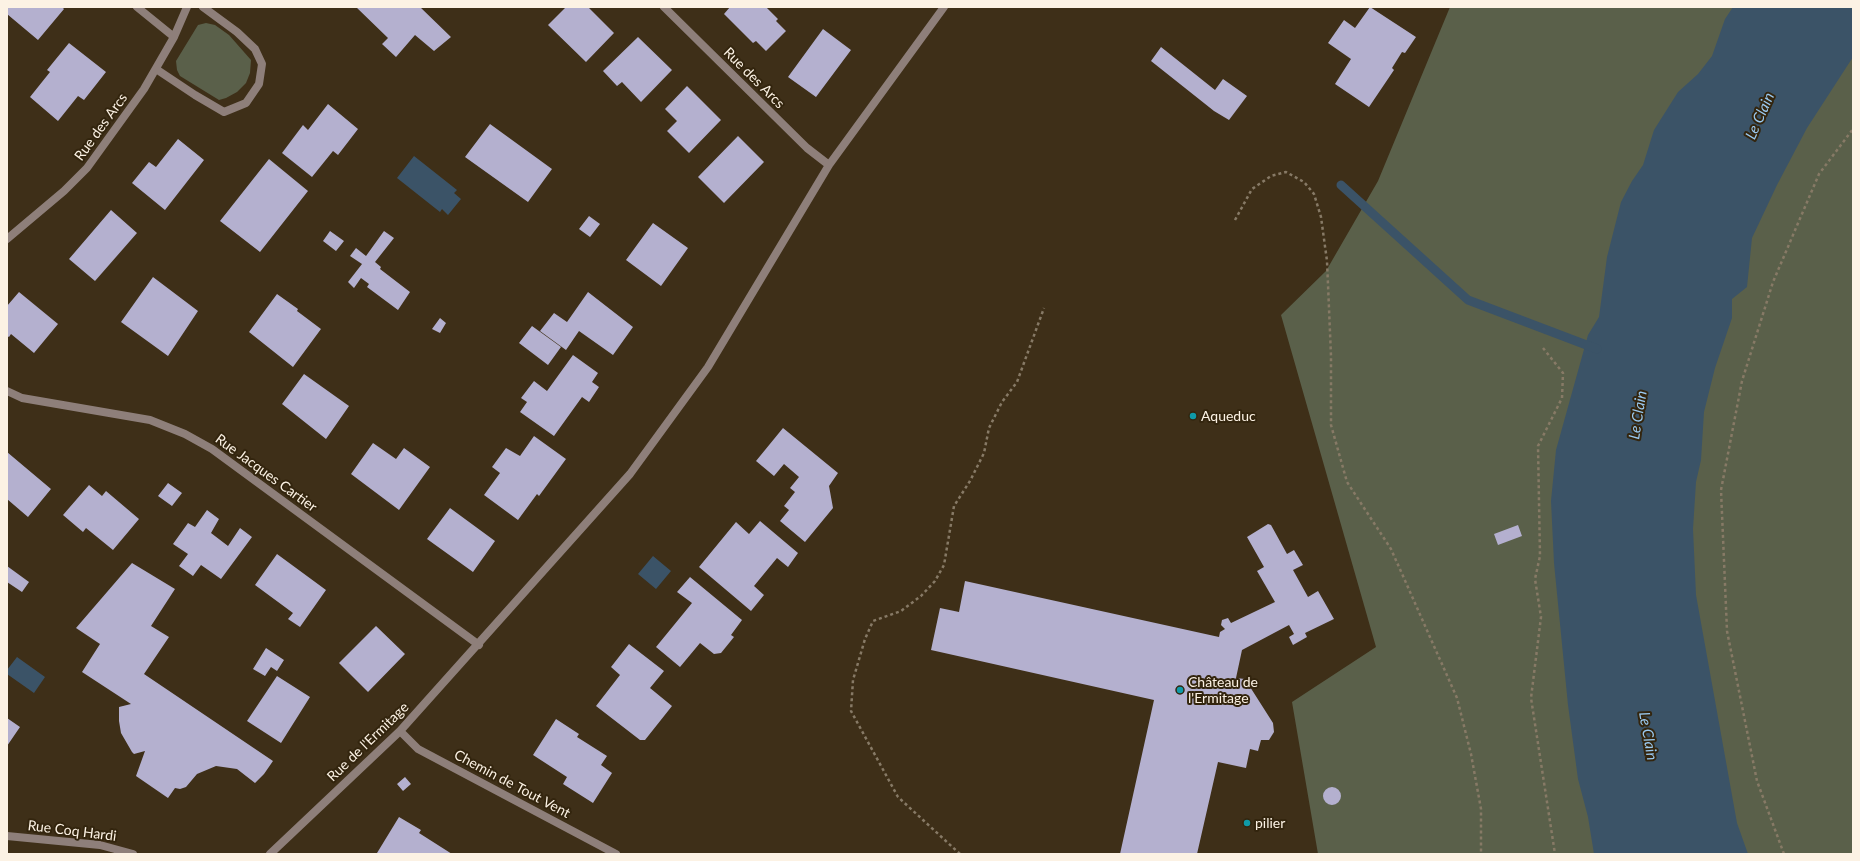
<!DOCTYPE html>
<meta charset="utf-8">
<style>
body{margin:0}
#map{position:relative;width:1860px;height:861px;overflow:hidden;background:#3e2f18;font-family:Lato,sans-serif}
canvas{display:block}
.frame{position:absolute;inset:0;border:8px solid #fcf2e4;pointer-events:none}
</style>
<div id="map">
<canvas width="1860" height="861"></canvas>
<div class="frame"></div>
</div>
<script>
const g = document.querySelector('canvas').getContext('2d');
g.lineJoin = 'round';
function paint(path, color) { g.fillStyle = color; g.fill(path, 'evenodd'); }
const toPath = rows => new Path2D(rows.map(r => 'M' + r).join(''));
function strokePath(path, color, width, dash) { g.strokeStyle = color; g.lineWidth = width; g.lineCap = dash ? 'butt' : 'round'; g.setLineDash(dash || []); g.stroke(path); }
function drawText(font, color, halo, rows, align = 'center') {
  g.font = font + ' Lato,sans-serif'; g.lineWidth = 4; g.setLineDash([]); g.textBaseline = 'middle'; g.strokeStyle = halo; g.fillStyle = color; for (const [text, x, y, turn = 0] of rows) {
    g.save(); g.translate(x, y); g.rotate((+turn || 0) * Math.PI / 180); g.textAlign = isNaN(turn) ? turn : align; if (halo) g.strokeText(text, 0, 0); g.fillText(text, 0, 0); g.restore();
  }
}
const green = toPath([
 [1450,7,1853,7,1853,854,1318,854,1292,702,1376,647,1281,315,1326,271,1378,181],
 [206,23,215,25,229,35,251,60,250,73,246,83,237,92,226,98,219,100,180,76,177,70,176,61,198,25]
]);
const water = toPath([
 [1733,7,1853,7,1853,57,1807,128,1777,185,1752,238,1747,287,1732,299,1732,318,1715,368,1704,412,1701,460,1696,482,1693,529,1696,595,1737,823,1748,854,1594,854,1588,817,1578,779,1568,705,1554,563,1551,501,1556,450,1588,335,1599,317,1607,257,1621,202,1632,181,1643,165,1654,130,1678,92,1698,74,1712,56,1725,19],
 [414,156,457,190,454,193,461,199,448,215,442,209,440,212,397,178],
 [653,556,671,571,656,589,638,574],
 [17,657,45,677,34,693,7,674,7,670]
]);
const stream = toPath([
 [1341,185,1468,300,1597,349]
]);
const building = toPath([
 [7,7,62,7,64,9,38,40,7,14],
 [356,7,420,7,451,37,434,51,415,35,396,57,382,44,388,38],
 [566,7,588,7,614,33,586,62,548,25],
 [730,7,766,7,778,19,776,21,786,31,766,51,756,41,753,43,724,14],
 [1370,7,1416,37,1405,53,1402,52,1392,68,1394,70,1369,107,1335,84,1351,59,1328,43,1344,20,1355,28],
 [823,29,851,50,816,97,788,77],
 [638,37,672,70,641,102,622,82,617,86,603,71],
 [69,43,106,72,84,100,78,96,58,121,30,97,50,72,47,70],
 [1161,47,1215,90,1223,79,1247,96,1229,120,1214,111,1151,61],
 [687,86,721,120,689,153,667,131,677,121,665,109],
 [328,104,358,129,338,155,333,151,312,177,282,153,303,125,308,130],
 [490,124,552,169,528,202,465,157],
 [738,136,764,162,724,203,698,177],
 [178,139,204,160,165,210,132,183,149,162,156,167],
 [269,159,308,191,260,252,220,221],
 [111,210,137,233,95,281,69,259],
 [589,216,600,224,590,237,579,229],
 [653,223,688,248,661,286,626,260],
 [330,231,344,241,336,251,323,241],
 [384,231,394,238,375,262,381,267,380,269,410,292,398,310,367,287,369,284,361,278,354,288,348,282,362,264,350,256,356,248,366,256],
 [153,277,198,311,168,356,121,322],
 [19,292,58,324,34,353,11,334,9,337,7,336,7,306],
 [588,292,633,327,613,355,579,331,566,350,540,331,554,313,567,322],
 [277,294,298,309,297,311,321,329,293,367,249,332],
 [440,318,446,323,440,333,432,329],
 [532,326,561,347,548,365,519,343],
 [573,355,598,373,592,382,599,387,589,402,582,397,554,436,520,412,527,402,521,398,534,381,547,391],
 [304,374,349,406,326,439,282,404],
 [783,428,838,473,829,486,833,508,805,542,780,521,789,510,784,506,795,492,790,488,799,477,784,464,774,476,756,461],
 [534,436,566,459,539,496,537,494,518,520,484,495,500,473,492,467,506,448,520,456],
 [373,443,396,459,404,448,430,467,399,510,351,474],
 [7,452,51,489,28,517,7,499],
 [168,483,182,493,172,506,158,496],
 [89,485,102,496,106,491,139,519,113,550,86,528,83,532,63,515],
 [450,508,495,541,473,572,427,539],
 [207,510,219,519,211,533,228,546,240,528,252,537,221,579,201,565,193,576,179,566,188,554,173,544,188,523,195,527],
 [760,521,798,553,788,567,777,558,754,586,764,595,751,611,699,567,736,522,749,534],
 [1268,524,1271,525,1287,554,1294,550,1303,565,1293,570,1308,597,1318,591,1334,619,1305,633,1307,637,1293,645,1289,637,1294,634,1289,625,1242,650,1236,678,1245,679,1273,723,1274,732,1269,740,1261,740,1258,751,1250,749,1246,768,1218,762,1197,854,1120,854,1154,700,931,650,940,608,959,612,965,581,1219,637,1220,632,1225,629,1221,625,1222,620,1228,618,1231,623,1275,602,1257,571,1264,567,1247,537],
 [1518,525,1522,536,1498,545,1494,534],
 [277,554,326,590,300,627,288,619,293,613,255,585],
 [132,563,175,589,151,626,169,637,144,674,273,761,264,774,255,783,237,769,216,766,197,774,186,787,180,789,175,788,168,798,136,776,145,751,134,754,132,752,121,733,119,721,119,707,131,704,82,672,100,644,76,628],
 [7,566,29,582,22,592,7,582],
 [690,577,742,620,731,635,734,637,721,653,714,654,700,643,680,667,656,647,692,603,677,592],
 [376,626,405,654,368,692,339,663],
 [629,644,664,671,650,688,672,706,645,740,640,740,596,706,620,675,611,667],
 [266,648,284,660,277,671,271,667,265,676,253,669],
 [277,676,310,697,281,743,247,721],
 [7,718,20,727,7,746],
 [556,719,579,734,577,737,607,756,601,765,612,773,593,803,563,784,567,777,533,755],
 [405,777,411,784,403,791,397,784],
 '1323 796a9 9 0 1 1 18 0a9 9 0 1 1-18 0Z',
 [399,817,421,830,419,833,452,854,377,853]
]);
const path = toPath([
 [1235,220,1252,189,1271,176,1286,172,1304,182,1314,194,1321,217,1327,261,1331,356,1331,425,1347,482,1391,549,1457,698,1471,754,1481,809,1481,854],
 [1543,348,1563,373,1562,398,1538,446,1540,556,1535,579,1541,617,1531,698,1555,854],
 [960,854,898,797,851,711,853,680,865,639,873,621,901,611,921,596,935,581,944,565,954,506,970,481,984,453,989,428,1002,402,1017,382,1044,308],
 [1784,854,1757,781,1727,631,1721,490,1742,381,1773,282,1819,174,1853,129]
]);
const minor = toPath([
 [137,7,174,37],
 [664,7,807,148,829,165],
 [156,69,195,95,224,112,246,103,259,84,262,64,255,49,237,32,203,7],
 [7,239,64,191,87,168,144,89,174,37,187,7],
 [7,391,22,398,150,420,185,434,212,449,479,645],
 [400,731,418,749,616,854],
 [7,836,100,845,133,854],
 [270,854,400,731,630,474,708,367,829,165,944,7]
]);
const markers = [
 [1193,416,4,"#0f9aa8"],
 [1180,690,4,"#0f9aa8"],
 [1247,823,4,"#0f9aa8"]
];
const streetNames = [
 ["Rue des Arcs",754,78,45],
 ["Rue des Arcs",101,127,-54],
 ["Rue Jacques Cartier",266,473,36],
 ["Rue de l'Ermitage",368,742,-44],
 ["Chemin de Tout Vent",512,784,28],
 ["Rue Coq Hardi",72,831,7]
];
const poiNames = [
 ["Aqueduc",1201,416],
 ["Château de",1188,682],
 ["l'Ermitage",1188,698],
 ["pilier",1255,823]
];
const waterNames = [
 ["Le Clain",1760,116,-66],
 ["Le Clain",1638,415,-81],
 ["Le Clain",1648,736,80]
];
paint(green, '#5a604a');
paint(water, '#3b5367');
strokePath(stream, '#3b5367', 9);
paint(building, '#b4b0cf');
strokePath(path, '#877a66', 2.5, [3, 3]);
strokePath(minor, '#8e7f7a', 8);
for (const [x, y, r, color] of markers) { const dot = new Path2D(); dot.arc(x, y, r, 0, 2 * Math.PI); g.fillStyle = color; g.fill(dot); strokePath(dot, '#33250e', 1.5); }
drawText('14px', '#fcf2e4', '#33250e', streetNames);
drawText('14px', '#fcf2e4', '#33250e', poiNames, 'left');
drawText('italic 15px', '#9ac9f0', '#33250e', waterNames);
</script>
